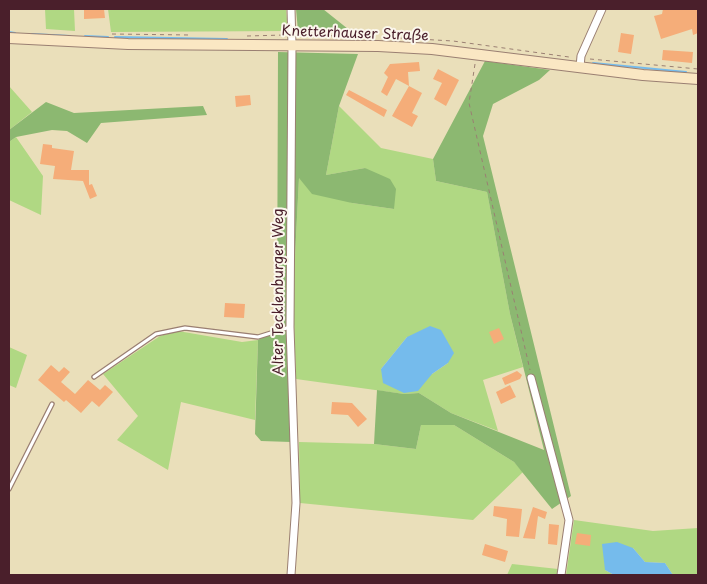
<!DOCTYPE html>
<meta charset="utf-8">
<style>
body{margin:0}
#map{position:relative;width:707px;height:584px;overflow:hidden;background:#eadfba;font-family:"Playpen Sans",sans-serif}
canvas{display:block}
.frame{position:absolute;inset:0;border:10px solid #4a1f2b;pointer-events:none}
</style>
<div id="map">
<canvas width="707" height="584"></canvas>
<div class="frame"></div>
</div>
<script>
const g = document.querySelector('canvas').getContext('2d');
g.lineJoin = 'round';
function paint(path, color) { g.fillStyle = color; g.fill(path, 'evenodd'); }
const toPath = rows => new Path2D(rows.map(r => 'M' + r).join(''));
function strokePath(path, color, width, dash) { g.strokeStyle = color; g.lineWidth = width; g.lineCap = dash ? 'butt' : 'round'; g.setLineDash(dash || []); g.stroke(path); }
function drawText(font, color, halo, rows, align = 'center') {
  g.font = font + ' "Playpen Sans",sans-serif'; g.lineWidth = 4; g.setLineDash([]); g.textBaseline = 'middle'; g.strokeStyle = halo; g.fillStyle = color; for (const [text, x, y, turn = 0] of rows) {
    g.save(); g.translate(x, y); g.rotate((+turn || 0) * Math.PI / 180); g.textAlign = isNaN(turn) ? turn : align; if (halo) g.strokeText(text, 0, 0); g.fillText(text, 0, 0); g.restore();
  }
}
const green = toPath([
 [45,9,74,9,75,31,46,29],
 [108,9,286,9,288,31,111,32],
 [9,86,32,112,9,130],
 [339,106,381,148,433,159,436,181,487,192,510,314,523,367,483,380,498,431,451,413,419,393,404,394,296,379,293,296,299,178,352,203,394,209,365,168,326,175],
 [407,337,448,363,432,374,381,369],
 [16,137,43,176,41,215,9,200,9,142],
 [178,331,242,342,258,340,255,420,181,402,168,470,117,440,138,416,103,374,160,336],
 [9,347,27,355,16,388,9,385],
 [421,425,454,425,514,462,523,472,473,520,300,503,299,442,374,444,416,449],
 [574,520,653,531,698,528,698,575,673,575,665,563,645,562,633,548,605,570,614,575,566,575],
 [512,564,558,569,557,575,507,575]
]);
const forest = toPath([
 [296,9,323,9,353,33,298,31],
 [278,52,358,54,339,106,326,175,365,168,390,179,396,189,394,209,352,203,312,194,299,178,293,296,291,442,261,441,255,434,258,340,277,328],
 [485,61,550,70,539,80,493,104,483,136,571,496,552,509,514,462,454,425,421,425,416,449,374,444,377,390,404,394,419,393,451,413,544,450,510,314,487,192,436,181,433,159],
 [46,102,74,113,203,106,207,115,101,123,87,143,67,131,52,130,16,137,9,142,9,130]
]);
const water = toPath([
 [430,326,441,330,454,353,448,363,432,374,418,391,404,393,383,383,381,369,407,337],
 [617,542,633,548,645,562,665,563,673,575,614,575,605,570,602,544]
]);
const stream = toPath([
 [9,32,15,33],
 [32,34,70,36],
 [85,36,108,37],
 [115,37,227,39],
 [593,63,686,72]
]);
const building = toPath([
 [84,9,104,9,105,18,84,19],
 [663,9,698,9,698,33,693,35,692,29,661,39,654,16,662,14],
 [621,33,634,35,631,54,618,52],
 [663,50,693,52,692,63,662,60],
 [419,62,420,71,408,72,409,86,396,79,387,96,381,92,388,77,384,73,390,64],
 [438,69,459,80,446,106,434,99,442,83,433,79],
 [409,86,422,93,412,113,418,116,412,127,392,116],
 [349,90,387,110,384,117,346,95],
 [250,95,251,105,236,107,235,96],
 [43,144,52,145,52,148,74,151,71,170,89,170,89,185,92,184,97,196,90,199,83,181,53,179,55,166,40,164],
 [225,303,245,304,244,318,224,317],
 [499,328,504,339,494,344,489,332],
 [51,365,59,372,64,367,70,372,61,382,75,394,88,380,100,390,105,385,113,392,99,407,92,401,81,413,66,400,64,402,38,380],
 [517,371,522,375,520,379,505,385,502,378],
 [510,385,516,397,501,404,496,392],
 [332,402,352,403,367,419,358,427,348,415,331,414],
 [494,506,522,509,519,537,506,536,507,519,493,516],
 [533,507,547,512,545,519,538,516,535,539,523,538],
 [549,524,559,525,557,545,548,544],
 [577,533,591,535,590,546,575,544],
 [485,544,508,551,505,562,482,555]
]);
const path = toPath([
 [112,34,190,35],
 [299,35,378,37],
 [247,36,285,35],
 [382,37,453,41,569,57],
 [590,59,698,69],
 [475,64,469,103,530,370]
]);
const lane = toPath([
 [94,377,156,334,185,328,258,337,290,327],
 [9,489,52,404]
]);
const street = toPath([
 [291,9,292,45,290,327,296,503,291,575],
 [580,67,581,56,602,9],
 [531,378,569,520,561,575]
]);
const secondary = toPath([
 [9,38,128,44,378,46,432,49,643,75,698,79]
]);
const streetNames = [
 ["Knetterhauser Straße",355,34,2],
 ["Alter Tecklenburger Weg",279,292,-90]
];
paint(green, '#b0d883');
paint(forest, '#8cb871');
paint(water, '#75bbec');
strokePath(stream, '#75bbec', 2);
paint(building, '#f5ad79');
strokePath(lane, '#9a7f72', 5.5);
strokePath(street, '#9a7f72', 9);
strokePath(secondary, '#9a7f72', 12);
strokePath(path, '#9a7f72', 1, [4, 4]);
strokePath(lane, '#fff', 3);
strokePath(street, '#fff', 7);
strokePath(secondary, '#fae7c3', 10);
drawText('14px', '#4a1f2b', '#fbf7ec', streetNames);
</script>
